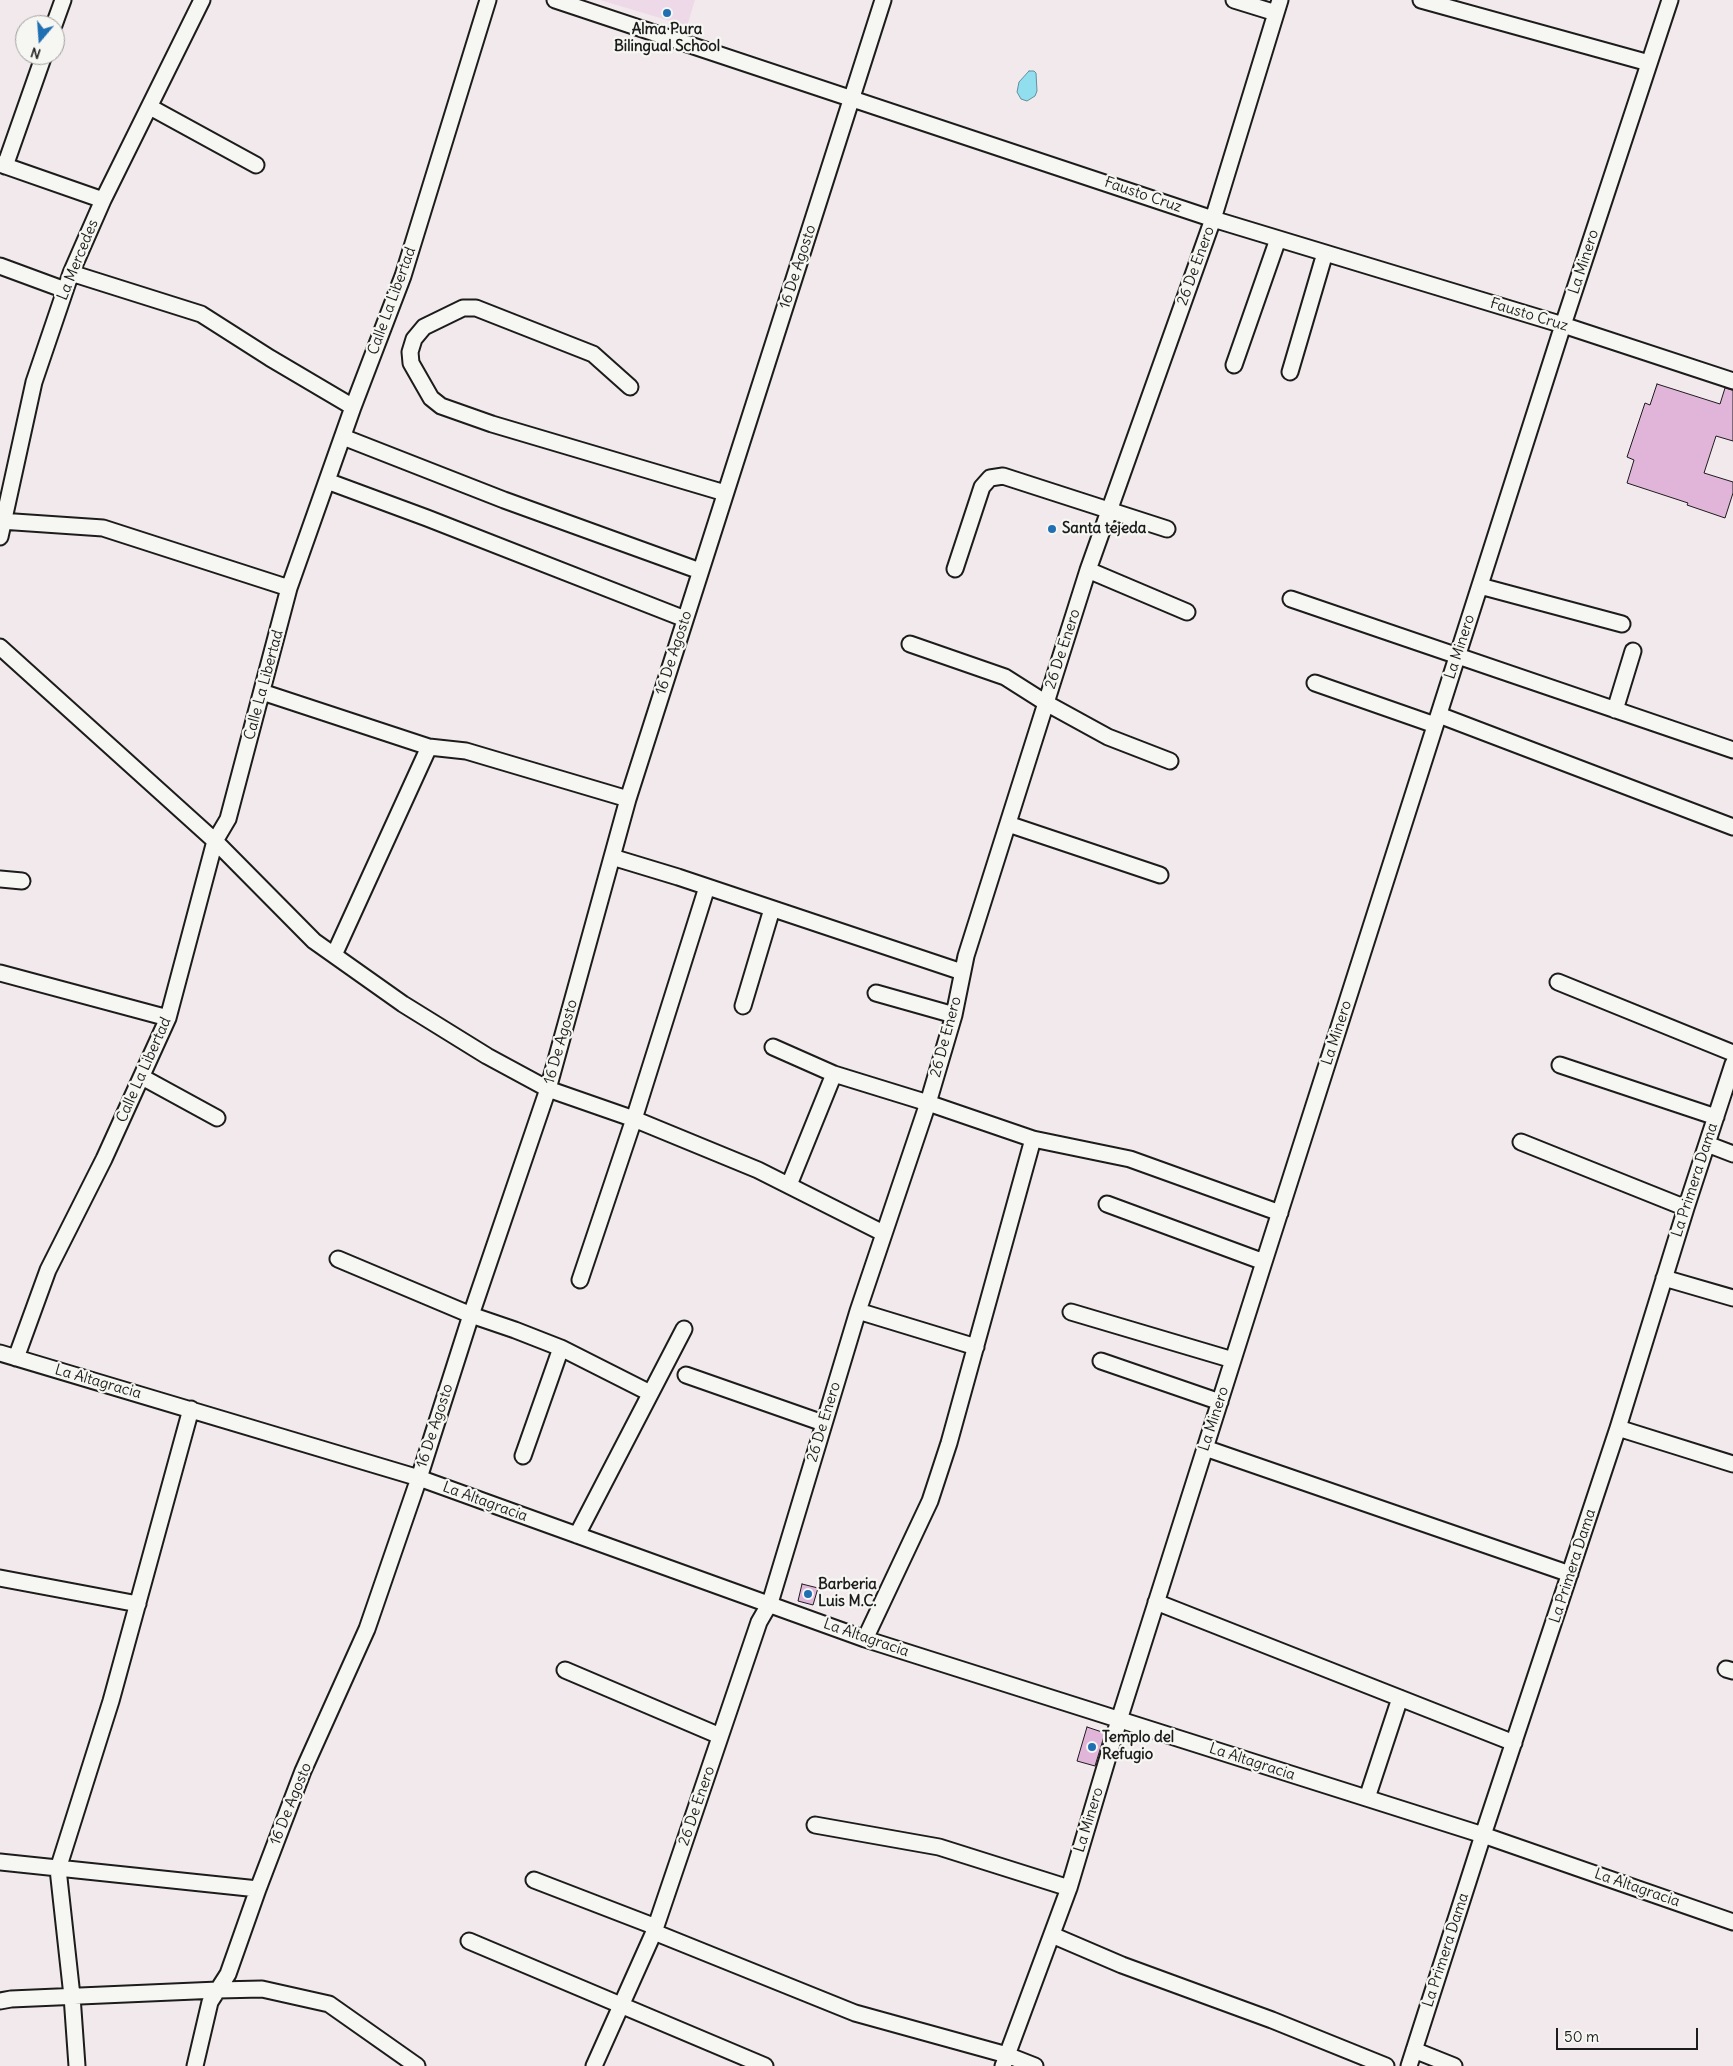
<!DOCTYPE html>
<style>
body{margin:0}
#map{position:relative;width:1733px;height:2066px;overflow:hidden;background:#f2e9ed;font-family:Delius,sans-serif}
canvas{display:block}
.north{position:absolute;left:15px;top:15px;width:50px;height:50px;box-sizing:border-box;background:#f6f6f2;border:1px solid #9f9f9c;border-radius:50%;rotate:198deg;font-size:14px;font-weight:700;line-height:20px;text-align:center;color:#1c1c1c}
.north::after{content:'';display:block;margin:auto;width:18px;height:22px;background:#1f6fb2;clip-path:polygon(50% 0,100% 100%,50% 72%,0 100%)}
.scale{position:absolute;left:1556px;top:2028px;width:142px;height:22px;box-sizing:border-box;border:2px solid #1c1c1c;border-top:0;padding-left:6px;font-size:15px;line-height:18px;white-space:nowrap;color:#1c1c1c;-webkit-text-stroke:4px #f6f6f2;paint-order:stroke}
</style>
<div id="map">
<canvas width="1733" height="2066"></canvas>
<div class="north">N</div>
<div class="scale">50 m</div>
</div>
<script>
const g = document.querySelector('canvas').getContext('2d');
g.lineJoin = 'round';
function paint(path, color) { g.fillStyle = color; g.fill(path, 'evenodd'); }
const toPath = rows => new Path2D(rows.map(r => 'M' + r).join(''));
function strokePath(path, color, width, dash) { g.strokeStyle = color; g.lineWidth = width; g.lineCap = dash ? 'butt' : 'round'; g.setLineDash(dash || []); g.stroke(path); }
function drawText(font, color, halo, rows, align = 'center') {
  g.font = font + ' Delius,sans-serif'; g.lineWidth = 4.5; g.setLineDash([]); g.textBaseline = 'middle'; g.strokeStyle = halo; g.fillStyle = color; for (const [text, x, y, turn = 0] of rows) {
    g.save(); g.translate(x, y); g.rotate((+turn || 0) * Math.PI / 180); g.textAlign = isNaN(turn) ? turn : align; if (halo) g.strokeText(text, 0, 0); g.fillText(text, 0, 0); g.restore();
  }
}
const built = toPath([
 [600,0,695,0,687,26]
]);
const water = toPath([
 [1029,71,1034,71,1036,73,1037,91,1035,96,1027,101,1021,99,1017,92,1019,82,1029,71]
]);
const building = toPath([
 [1657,384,1720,404,1725,388,1733,390,1733,441,1716,436,1704,473,1733,482,1733,493,1725,518,1687,505,1688,503,1627,483,1634,460,1627,457,1645,403,1650,405,1657,384],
 [802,1584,818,1588,813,1605,798,1601,802,1584],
 [1087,1727,1105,1733,1095,1766,1077,1761,1087,1727]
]);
const street = toPath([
 [555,0,1213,219,1563,325,1733,381],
 [1234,0,1276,13],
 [1421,0,1649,63],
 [54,25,63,0],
 [150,107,256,165],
 [0,164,103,200],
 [5,166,44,55],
 [0,266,65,290],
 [71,273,201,314,270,358,353,407],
 [1234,365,1278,239],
 [1290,372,1325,253],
 [630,387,593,354,476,308,463,308,424,327,414,339,410,352,411,363,431,398,441,406,492,424,725,493],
 [343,437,504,500,700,571],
 [327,481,427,518,685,619],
 [0,521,103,528,289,588],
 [0,537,34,382,71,273,103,200,202,0],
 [955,569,982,487,990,478,1003,476,1167,529],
 [1088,570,1187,612],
 [1480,586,1622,624],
 [1291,599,1733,750],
 [910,644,1005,677,1046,703,1108,737,1170,761],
 [0,647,215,841,314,941,403,1004,487,1056,548,1089,634,1119,758,1170,883,1233],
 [1315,683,1435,725],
 [262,692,429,747],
 [1615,710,1633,651],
 [1439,715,1733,827],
 [1008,824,1160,875],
 [612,857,678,877,962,972],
 [0,879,22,881],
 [334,955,429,747,466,751,628,799],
 [0,973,168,1018],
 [1558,982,1733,1053],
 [876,993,954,1015],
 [743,1006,772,909],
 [773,1047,834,1074,928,1103,1033,1139,1130,1159,1280,1213],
 [1560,1065,1716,1117],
 [142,1077,217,1118],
 [1521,1142,1686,1208],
 [1707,1144,1733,1154],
 [789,1185,834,1074],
 [1107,1204,1264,1262],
 [338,1259,471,1315,515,1330,561,1348,650,1393],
 [1664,1278,1733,1298],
 [580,1280,634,1119,707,887],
 [858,1311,976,1347],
 [1071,1312,1233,1360],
 [0,1353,419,1478,865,1639,1483,1835,1733,1922],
 [16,1358,48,1270,104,1159,168,1018,215,841,228,819,289,588,353,407,403,276,488,0],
 [1101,1361,1220,1402],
 [686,1375,823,1423],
 [1618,1428,1733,1464],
 [1205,1448,1570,1574],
 [523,1456,561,1348],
 [577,1535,684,1329],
 [0,1578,138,1604],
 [1156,1602,1514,1743],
 [865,1639,930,1501,949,1443,1033,1139],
 [1726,1669,1733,1671],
 [565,1670,720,1736],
 [1367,1798,1400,1698],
 [815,1825,939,1847,1069,1888],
 [0,1862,258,1889],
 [534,1880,656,1927],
 [654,1932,855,2013,1007,2055,1035,2066],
 [1052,1935,1122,1965,1272,2020,1386,2066],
 [469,1941,765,2066],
 [0,2001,11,1999,218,1990,262,1989,329,2004,417,2066],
 [1414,2050,1454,2066],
 [77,2066,72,1996,58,1869,111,1701,191,1409],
 [195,2066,210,2002,228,1974,258,1889,303,1771,367,1629,419,1478,471,1315,548,1089,628,799,883,0],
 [594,2066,654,1932,759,1622,770,1603,858,1311,928,1103,954,1015,966,956,1088,570,1213,219,1280,0],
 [1003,2066,1069,1888,1119,1720,1264,1262,1563,325,1670,0],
 [1409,2066,1483,1835,1618,1428,1686,1208,1733,1064]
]);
const markers = [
 [667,13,5,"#1f6fb2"],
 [1052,529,5,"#1f6fb2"],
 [808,1594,5,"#1f6fb2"],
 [1092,1747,5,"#1f6fb2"]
];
const poiNames = [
 ["Alma Pura",667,30,"center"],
 ["Bilingual School",667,47,"center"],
 ["Santa tejeda",1062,529],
 ["Barberia",818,1585],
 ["Luis M.C.",818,1602],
 ["Templo del",1102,1738],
 ["Refugio",1102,1755]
];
const streetNames = [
 ["Fausto Cruz",1143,195,19],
 ["La Mercedes",78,260,-68],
 ["La Minero",1584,262,-72],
 ["26 De Enero",1196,266,-70],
 ["16 De Agosto",798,267,-72],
 ["Calle La Libertad",392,301,-70],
 ["Fausto Cruz",1529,315,17],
 ["La Minero",1460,647,-72],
 ["26 De Enero",1063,649,-72],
 ["16 De Agosto",674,653,-72],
 ["Calle La Libertad",264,685,-75],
 ["La Minero",1337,1033,-72],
 ["26 De Enero",946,1037,-75],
 ["16 De Agosto",561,1042,-74],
 ["Calle La Libertad",144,1070,-66],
 ["La Primera Dama",1695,1180,-72],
 ["La Altagracia",98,1382,16],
 ["La Minero",1214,1419,-72],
 ["26 De Enero",824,1422,-73],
 ["16 De Agosto",435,1426,-72],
 ["La Altagracia",485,1502,20],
 ["La Primera Dama",1573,1566,-72],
 ["La Altagracia",866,1638,19],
 ["La Altagracia",1252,1762,18],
 ["16 De Agosto",291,1804,-68],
 ["26 De Enero",697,1806,-71],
 ["La Minero",1089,1820,-73],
 ["La Altagracia",1637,1888,19],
 ["La Primera Dama",1446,1950,-72]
];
paint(built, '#edd9e7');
paint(water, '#90deee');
strokePath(water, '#62909a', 1);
paint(building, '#e1b5d9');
strokePath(building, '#1c1c1c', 1);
strokePath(street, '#1c1c1c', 19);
strokePath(street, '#f6f6f2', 15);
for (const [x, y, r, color] of markers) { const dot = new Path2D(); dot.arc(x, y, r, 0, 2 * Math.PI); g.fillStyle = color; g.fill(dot); strokePath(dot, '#f6f6f2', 2); }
drawText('bold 15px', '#1c1c1c', '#f6f6f2', poiNames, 'left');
drawText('15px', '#1c1c1c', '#f6f6f2', streetNames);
</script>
